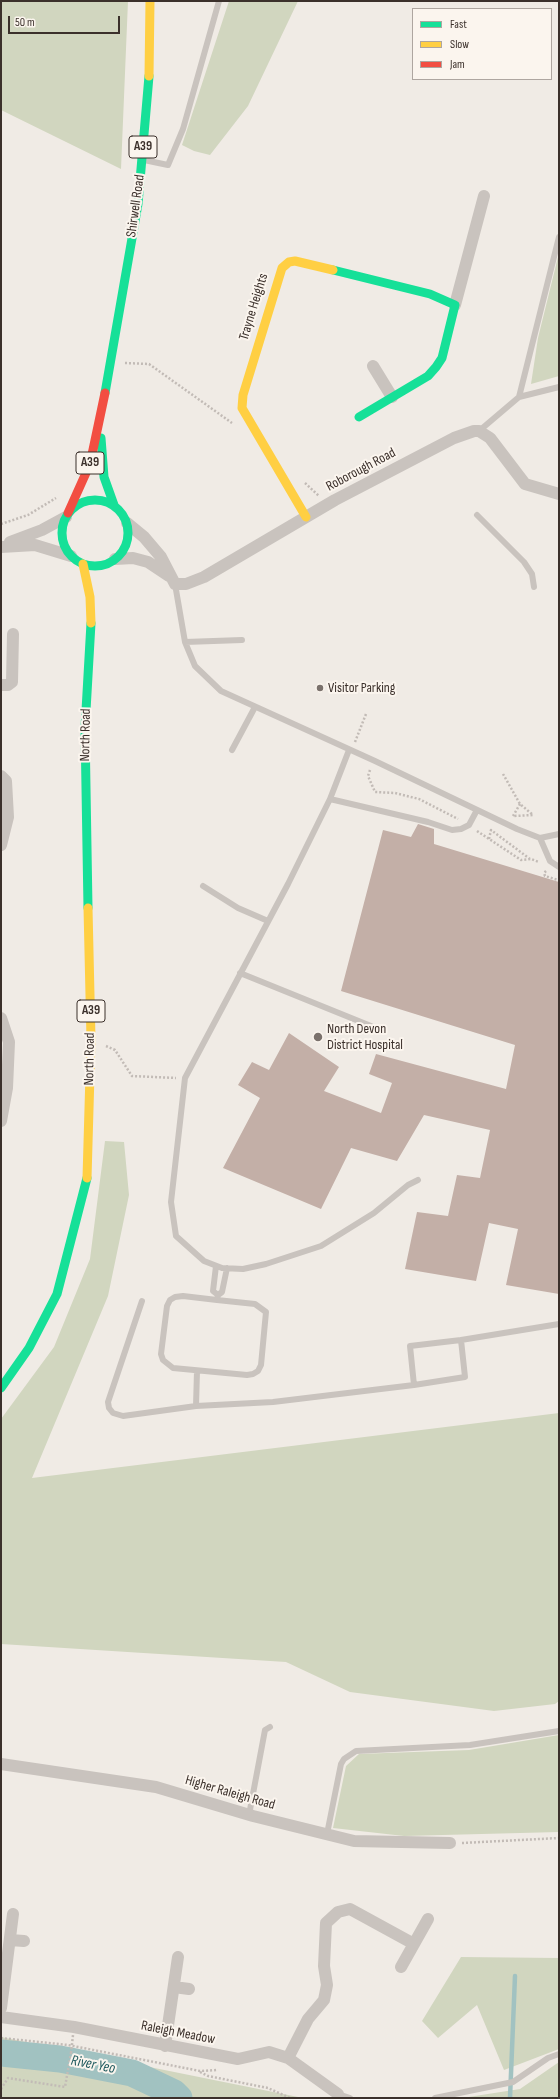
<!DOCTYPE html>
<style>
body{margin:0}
#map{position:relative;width:560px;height:2099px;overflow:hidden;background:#f0ebe5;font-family:"Sofia Sans Condensed",sans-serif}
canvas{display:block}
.frame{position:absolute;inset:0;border:2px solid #3b302b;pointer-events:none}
.legend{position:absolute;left:412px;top:8px;width:140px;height:72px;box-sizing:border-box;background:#fbf5ee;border:1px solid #aea6a0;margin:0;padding:5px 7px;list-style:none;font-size:12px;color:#3b302b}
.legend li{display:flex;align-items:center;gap:8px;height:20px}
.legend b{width:20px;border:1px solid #aea6a0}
.scale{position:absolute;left:8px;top:16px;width:112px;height:18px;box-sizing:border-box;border:2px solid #3b302b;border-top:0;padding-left:5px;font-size:12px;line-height:14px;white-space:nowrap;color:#3b302b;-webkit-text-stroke:3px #fbf5ee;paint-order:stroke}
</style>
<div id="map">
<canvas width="560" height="2099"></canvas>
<div class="frame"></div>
<ul class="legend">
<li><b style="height:5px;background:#16e098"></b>Fast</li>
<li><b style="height:5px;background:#ffcf43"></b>Slow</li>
<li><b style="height:5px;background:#f24e42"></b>Jam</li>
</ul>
<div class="scale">50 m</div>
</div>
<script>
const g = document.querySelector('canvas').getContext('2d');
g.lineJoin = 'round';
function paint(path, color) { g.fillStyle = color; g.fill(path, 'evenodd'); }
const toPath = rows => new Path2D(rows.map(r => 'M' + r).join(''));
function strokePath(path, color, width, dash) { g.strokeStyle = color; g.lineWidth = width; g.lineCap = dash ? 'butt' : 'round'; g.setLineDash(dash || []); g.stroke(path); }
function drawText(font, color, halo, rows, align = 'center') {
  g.font = font + ' "Sofia Sans Condensed",sans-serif'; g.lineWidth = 4; g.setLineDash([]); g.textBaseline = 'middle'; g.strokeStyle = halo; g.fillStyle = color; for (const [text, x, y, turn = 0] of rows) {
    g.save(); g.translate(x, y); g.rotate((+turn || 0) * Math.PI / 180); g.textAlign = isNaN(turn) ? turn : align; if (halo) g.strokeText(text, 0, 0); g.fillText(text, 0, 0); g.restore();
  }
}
const green = toPath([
 [1,1,128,1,121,169,1,110],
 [229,1,298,1,248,106,210,155,194,151,182,145],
 [559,253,559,376,531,384,538,338],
 [105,1141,124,1142,129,1195,108,1296,32,1478,559,1413,559,1701,555,1704,494,1711,350,1692,286,1662,1,1644,1,1419,54,1347,90,1259],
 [559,1735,559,1832,404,1836,333,1828,346,1766,359,1754,469,1750],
 [461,1957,559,1958,559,2049,504,2070,477,2005,438,2038,422,2021],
 [1,2037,303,2098,160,2098,138,2082,158,2098,1,2098,1,2070,4,2063,1,2062],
 [559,2062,559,2098,462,2098,520,2089]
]);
const stream = toPath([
 [510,2098,515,1976]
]);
const river = toPath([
 [1,2053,60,2059,132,2073,174,2093,179,2098]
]);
const building = toPath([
 [418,824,434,829,434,844,559,882,559,1294,506,1285,518,1229,489,1223,476,1281,405,1269,417,1212,448,1216,457,1175,480,1178,490,1130,424,1115,397,1161,351,1148,321,1209,223,1168,260,1098,238,1085,252,1062,269,1070,289,1033,339,1067,324,1091,381,1113,392,1083,369,1074,376,1054,506,1089,515,1045,341,991,383,830,411,837]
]);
const path = toPath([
 [125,363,149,364,232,423],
 [305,483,319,496],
 [1,524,28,515,56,498],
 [355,742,366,714],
 [370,770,368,776,375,792,395,793,419,799,458,819],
 [503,774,520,804,533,815,514,816],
 [513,816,520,804],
 [477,831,521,860,531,859,539,862],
 [489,839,491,830,530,859],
 [546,871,544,873,545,876,558,880],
 [106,1046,115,1050,132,1076,176,1078],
 [462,1843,559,1838],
 [1,2038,68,2045,200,2071,217,2070],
 [200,2072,208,2076,268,2088,290,2098],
 [1,2089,8,2078,65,2087,71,2053]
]);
const lane = toPath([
 [144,160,168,165,183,129,219,1],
 [519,397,559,237],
 [479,431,519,397,559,387],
 [477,515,524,562,532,574,534,587],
 [175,584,185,642,195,666,221,691,375,761,517,829,540,838,559,834],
 [185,642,242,640],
 [232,750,255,707],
 [349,750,330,799,288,884,185,1078,171,1202,176,1236,204,1261,222,1268,243,1269,266,1264,321,1246,374,1213,408,1185,418,1180],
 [330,799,428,822,452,830,461,829,469,825,477,810],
 [540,838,550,861,559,867],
 [203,886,238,908,268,921],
 [240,973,371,1026],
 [216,1266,213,1291,218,1295,222,1292,227,1268],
 [217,1300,183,1296,175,1297,170,1300,167,1306,161,1354,163,1360,173,1368,247,1375,253,1374,258,1371,261,1365,266,1312,255,1304,217,1300,218,1295],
 [142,1301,108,1402,109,1408,113,1413,123,1416,196,1406,273,1402,414,1385,465,1377,461,1340,410,1346,414,1385],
 [461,1340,559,1324],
 [196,1406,197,1371],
 [249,1815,265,1730,270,1727],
 [327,1834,341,1764,344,1759,356,1751,470,1745,559,1731],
 [338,2094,350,2098],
 [435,2098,513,2082,548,2058,559,2054]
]);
const street = toPath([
 [455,305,484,196],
 [373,366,392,397],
 [127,523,144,537,161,557,175,584,186,584,204,577,335,500,454,438,474,431,479,431,490,438,525,484,559,494],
 [10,542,42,530,66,517],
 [1,547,35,545,71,556],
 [115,559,133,558,148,562,169,576],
 [1,685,8,685,12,682,13,634],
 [1,776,6,781,8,817,1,845],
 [1,1018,9,1042,7,1088,1,1121],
 [1,1764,156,1787,253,1816,354,1841,450,1843],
 [10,1940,24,1941],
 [401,1967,428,1919],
 [174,1987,189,1989],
 [1,2008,13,1914],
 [1,2017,74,2027,238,2059,269,2052,288,2058,338,2094],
 [165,2046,178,1957],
 [288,2058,308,2019,324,2000,327,1985,324,1966,326,1923,338,1912,350,1909,414,1944]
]);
const fast = toPath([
 [333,270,430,294,455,305,442,358,436,367,428,376,359,417],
 [105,393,138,204,149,76],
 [101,438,104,477,114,505],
 '62 533a33 33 0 1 1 66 0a33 33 0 1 1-66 0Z',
 [88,908,85,728,91,623],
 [1,1388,29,1348,57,1294,87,1178]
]);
const slow = toPath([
 [149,76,150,1],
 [306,517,242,408,243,395,282,268,289,262,295,261,333,270],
 [83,564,90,597,91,623],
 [87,1178,91,1039,88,908]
]);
const jam = toPath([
 [68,513,90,464,105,393]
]);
const pathBridge = toPath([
 [71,2053,73,2035]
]);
const markers = [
 [320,688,4,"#7a716c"],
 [318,1037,5,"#7a716c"]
];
const shields = [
 [143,147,28],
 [90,463,28],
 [91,1011,28]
];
const shieldNames = [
 ["A39",143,147],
 ["A39",90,463],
 ["A39",91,1011]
];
const streetNames = [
 ["Shirwell Road",136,206,-82],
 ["Trayne Heights",254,307,-73],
 ["Roborough Road",361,470,-28],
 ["North Road",86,735,-89],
 ["North Road",90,1059,-89],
 ["Higher Raleigh Road",230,1793,16],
 ["Raleigh Meadow",178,2033,11]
];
const poiNames = [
 ["Visitor Parking",328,688],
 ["North Devon",327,1029],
 ["District Hospital",327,1045]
];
const waterNames = [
 ["River Yeo",93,2065,11]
];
paint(green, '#d1d6bf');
strokePath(stream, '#a1c2c1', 4.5);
strokePath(river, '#a1c2c1', 27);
paint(building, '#c3afa7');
strokePath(path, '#c2bbb6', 2.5, [2, 2]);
strokePath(lane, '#c9c3be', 6);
strokePath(street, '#c9c3be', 12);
strokePath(fast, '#16e098', 9);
strokePath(slow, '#ffcf43', 9);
strokePath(jam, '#f24e42', 9);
strokePath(pathBridge, '#c2bbb6', 2.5, [2, 2]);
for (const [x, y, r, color] of markers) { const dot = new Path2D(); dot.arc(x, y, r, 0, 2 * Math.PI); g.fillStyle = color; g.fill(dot); strokePath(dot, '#fbf5ee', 1.5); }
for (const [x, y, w] of shields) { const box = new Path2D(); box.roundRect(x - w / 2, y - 11, w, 22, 3); g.fillStyle = '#fbf5ee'; g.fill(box); strokePath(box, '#3b302b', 1); }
drawText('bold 13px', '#3b302b', null, shieldNames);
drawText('14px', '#3b302b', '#fbf5ee', streetNames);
drawText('14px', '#3b302b', '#fbf5ee', poiNames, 'left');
drawText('italic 15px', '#1f5a5e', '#fbf5ee', waterNames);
</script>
